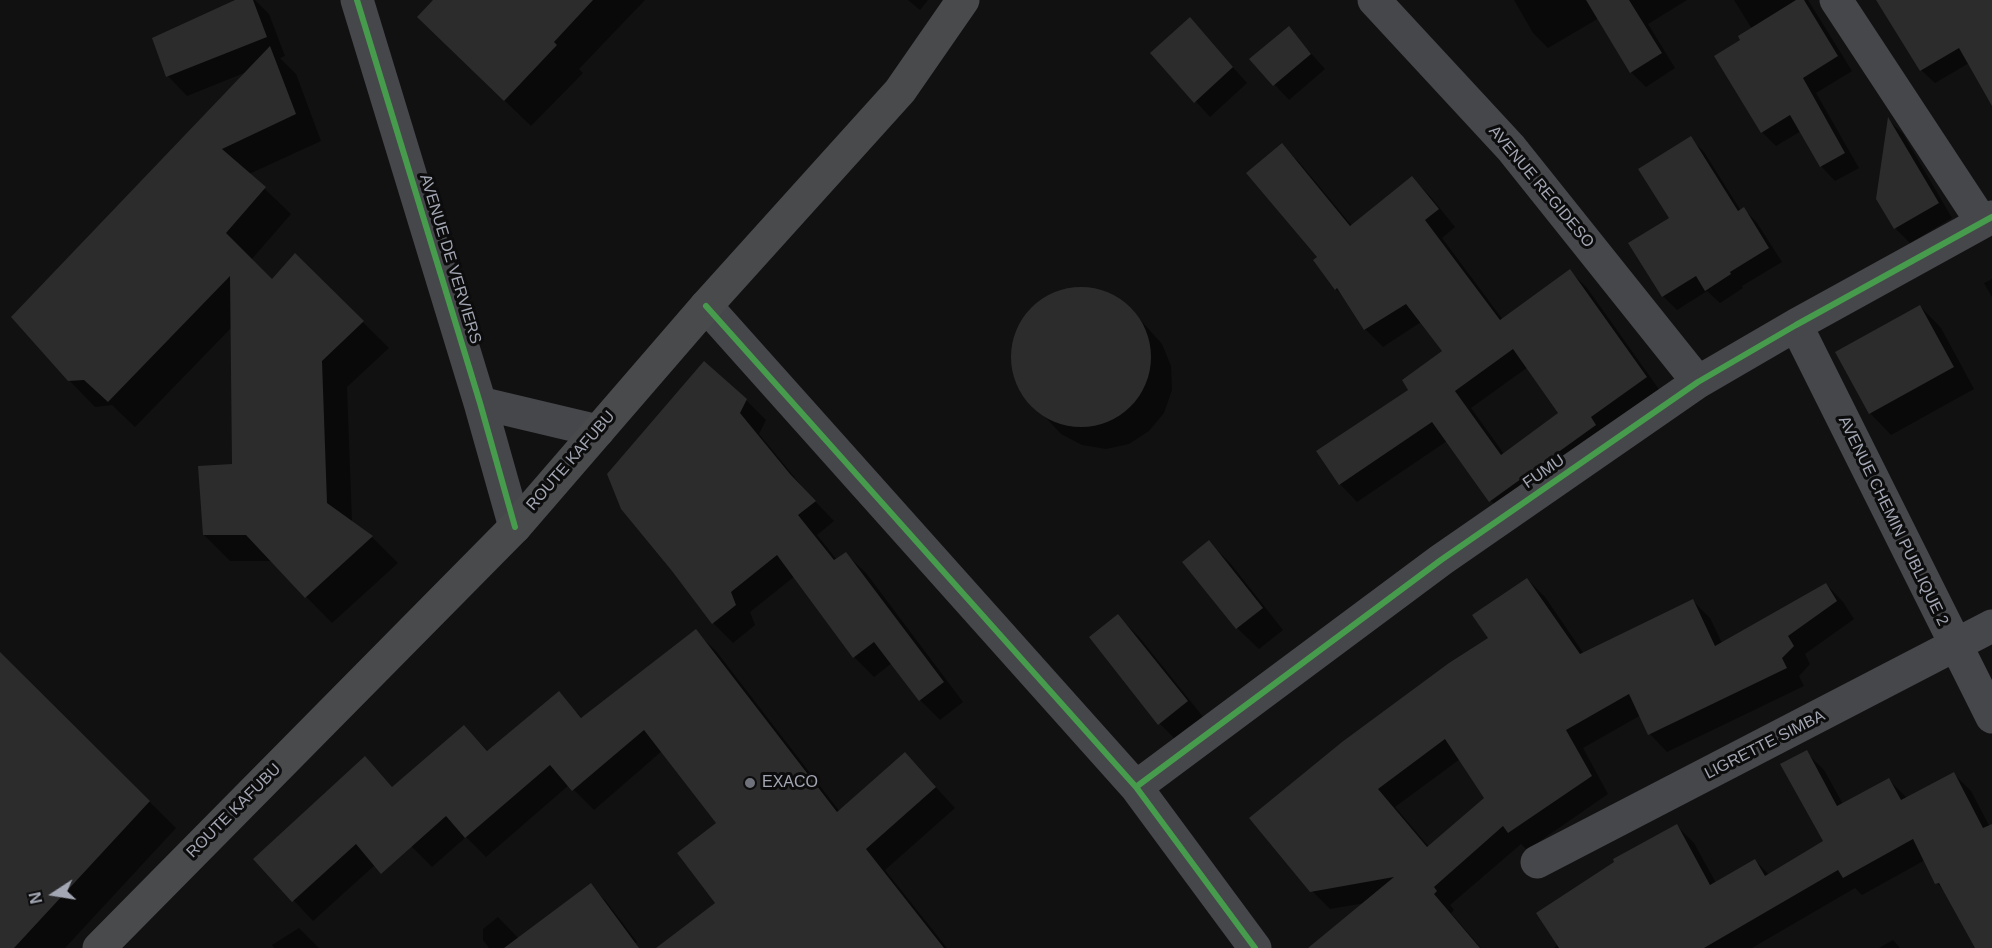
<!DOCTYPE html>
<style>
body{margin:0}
#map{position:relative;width:1992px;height:948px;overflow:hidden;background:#111112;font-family:Arial,sans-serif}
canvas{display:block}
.north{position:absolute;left:24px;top:864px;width:60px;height:60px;-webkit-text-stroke:4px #0c0c0d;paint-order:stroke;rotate:258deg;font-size:16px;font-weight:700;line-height:24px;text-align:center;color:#a3a7b3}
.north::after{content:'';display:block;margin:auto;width:21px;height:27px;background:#a3a7b3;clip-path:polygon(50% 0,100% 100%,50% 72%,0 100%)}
</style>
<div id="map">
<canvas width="1992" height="948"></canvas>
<div class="north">N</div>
</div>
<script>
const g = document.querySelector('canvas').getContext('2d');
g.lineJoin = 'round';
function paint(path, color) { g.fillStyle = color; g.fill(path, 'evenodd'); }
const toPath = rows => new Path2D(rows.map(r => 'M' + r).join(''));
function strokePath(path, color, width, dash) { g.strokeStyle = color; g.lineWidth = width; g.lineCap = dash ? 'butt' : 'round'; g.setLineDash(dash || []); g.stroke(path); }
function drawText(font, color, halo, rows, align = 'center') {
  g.font = font + ' Arial,sans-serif'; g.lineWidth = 6; g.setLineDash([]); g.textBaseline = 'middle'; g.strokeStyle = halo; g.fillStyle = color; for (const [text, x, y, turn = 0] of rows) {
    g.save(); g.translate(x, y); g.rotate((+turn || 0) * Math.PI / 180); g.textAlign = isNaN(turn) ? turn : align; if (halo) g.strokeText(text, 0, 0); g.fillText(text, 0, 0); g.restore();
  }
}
const shadow = toPath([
 [239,0,255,0,269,14,285,56,280,58,296,74,321,141,249,174,291,214,251,260,272,281,295,255,389,348,347,387,352,522,372,537,398,563,332,623,271,561,230,561,204,535,233,466,232,327,135,427,112,405,95,407,69,380,249,71,187,96,168,76],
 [436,0,645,0,579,69,583,73,531,126,446,44],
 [908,0,928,0,920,10],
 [1514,0,1687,0,1648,24,1675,68,1646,87,1631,72,1599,18,1548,48,1533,33],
 [1734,0,1808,0,1852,71,1816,93,1859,168,1835,181,1821,166,1801,131,1776,146,1762,132,1742,40,1752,29],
 [1878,0,1992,0,1992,103,1969,63,1935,83,1921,70],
 [1190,19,1247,83,1210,117,1152,53],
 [1288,28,1325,69,1289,100,1251,59],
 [1889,120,1903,134,1952,218,1910,243,1895,228],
 [1690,138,1704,152,1741,211,1744,209,1757,223,1782,262,1742,286,1743,288,1720,303,1707,291,1677,310,1663,296,1671,218],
 [1281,145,1299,162,1352,226,1412,178,1429,195,1455,227,1442,238,1503,320,1570,271,1587,288,1663,395,1508,518,1491,501,1447,441,1357,502,1340,484,1411,390,1444,352,1421,322,1383,347,1365,329,1347,300,1336,289,1315,261,1319,257],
 [1528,367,1560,414,1504,454,1471,408],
 [1992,279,1992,297,1984,283],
 [1087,289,1108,294,1127,305,1162,344,1171,366,1172,390,1164,413,1149,431,1129,444,1106,449,1082,445,1061,434,1023,393,1015,373,1013,351,1018,331,1029,312,1046,298,1065,290],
 [1920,306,1941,328,1974,389,1891,435,1870,413,1837,352],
 [746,400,766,420,759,434,809,495,834,521,817,535,837,560,846,554,866,573,963,702,940,720,920,700,892,663,874,677,854,657,795,576,750,612,755,625,733,643,713,623,673,570,622,508],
 [1209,542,1230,563,1283,630,1259,649,1237,628,1185,562],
 [1527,579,1545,597,1584,654,1693,601,1710,618,1722,643,1826,584,1843,602,1854,619,1805,654,1810,664,1799,676,1804,686,1667,752,1650,734,1641,715,1583,748,1608,794,1527,850,1521,844,1450,905,1454,910,1451,913,1481,948,1311,948,1365,903,1330,909,1312,891,1251,819,1490,638],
 [1460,759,1486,798,1429,847,1395,807],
 [1118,616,1139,637,1208,723,1181,745,1160,724,1091,638],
 [695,631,716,651,840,812,905,754,955,808,885,870,947,948,658,948,717,903,719,823,662,751,594,810,569,785,486,857,466,837,432,867,412,847,394,824,376,864,313,921,255,859,365,759,393,788,464,727,489,752,559,694,583,719],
 [0,654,176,828,65,948,0,948],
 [1806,752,1824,770,1843,804,1889,780,1907,798,1954,774,1971,791,1992,831,1992,948,1977,948,1946,893,1937,883,1925,860,1862,895,1855,888,1752,948,1554,948,1677,826,1694,843,1716,883,1755,860,1769,875,1825,842],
 [590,885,605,900,637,942,629,948,489,948,483,940,483,929,498,917,519,939],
 [299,928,319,948,274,948,272,945],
 [1893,940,1900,948,1879,948]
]);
const building = toPath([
 [235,0,253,0,267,37,166,77,152,38],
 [433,0,593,0,554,42,557,45,504,101,417,17],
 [1586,0,1629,0,1662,53,1630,73],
 [1796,0,1804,0,1838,56,1803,78,1845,153,1820,167,1790,115,1761,133,1714,56,1740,40,1738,36],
 [1876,0,1992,0,1992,106,1959,48,1920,71],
 [1190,17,1233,67,1194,103,1150,53],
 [1289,26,1311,54,1273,86,1249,59],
 [270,46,296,114,222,149,266,187,226,233,272,279,295,253,364,321,322,361,327,503,373,536,305,598,246,535,203,535,198,466,232,464,230,276,108,402,84,380,68,381,11,317],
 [1888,117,1939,203,1894,229,1876,199],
 [1691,136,1738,211,1744,207,1769,248,1730,272,1731,274,1705,291,1696,276,1662,297,1628,243,1669,218,1638,169],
 [1282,143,1350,226,1412,176,1439,209,1425,220,1500,320,1570,269,1647,377,1591,417,1596,425,1489,502,1432,422,1339,485,1316,451,1408,390,1402,380,1442,351,1406,304,1364,330,1337,288,1335,290,1313,260,1317,257,1246,173],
 [1513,349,1558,413,1501,455,1455,391],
 '1011 357a70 70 0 1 1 140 0a70 70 0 1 1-140 0Z',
 [1920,305,1954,367,1869,414,1835,352],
 [704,361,747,399,740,413,790,474,816,501,798,515,834,560,846,552,944,682,919,701,874,642,853,658,777,555,731,592,736,605,712,624,672,571,621,509,607,474],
 [1209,540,1263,608,1236,629,1182,562],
 [1527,578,1580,654,1693,599,1715,646,1826,583,1837,601,1788,636,1794,646,1782,658,1787,668,1648,735,1629,694,1566,730,1592,776,1508,833,1503,826,1434,887,1437,891,1434,894,1480,948,1308,948,1394,877,1310,892,1249,818,1342,742,1449,663,1488,638,1472,615],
 [1445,739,1484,798,1427,847,1378,789],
 [1118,614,1188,701,1158,725,1089,637],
 [696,629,837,812,905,752,936,787,866,849,944,948,656,948,715,903,677,853,716,823,644,730,572,791,550,765,465,838,446,816,381,874,356,844,292,902,253,859,365,756,392,787,464,725,487,751,559,691,581,718],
 [0,652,150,801,14,948,0,948],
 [1807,750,1837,806,1889,778,1901,800,1954,772,1983,828,1992,824,1992,948,1975,948,1939,883,1935,884,1913,839,1843,878,1838,870,1704,948,1559,948,1536,913,1614,862,1613,859,1677,824,1710,885,1755,859,1765,876,1823,841,1780,764],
 [591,883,639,948,504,948]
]);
const minor = toPath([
 [357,0,480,403,515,527],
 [1374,0,1511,148,1698,382],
 [1836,0,1982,222],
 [706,306,1136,787,1255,948],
 [1796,325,1992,717],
 [480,403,598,431],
 [1136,787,1441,560,1698,382,1796,325,1992,217],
 [1537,862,1992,626]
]);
const major = toPath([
 [99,948,515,527,706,306,900,91,963,0]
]);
const cycleway = toPath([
 [357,0,480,403,515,527],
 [706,306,1136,787,1255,948],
 [1136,787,1441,560,1698,382,1796,325,1992,217]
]);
const markers = [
 [750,783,6,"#70727b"]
];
const streetNames = [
 ["AVENUE REGIDESO",1541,187,50],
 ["AVENUE DE VERVIERS",450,259,73],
 ["ROUTE KAFUBU",571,461,-49],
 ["FUMU",1544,472,-35],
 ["AVENUE CHEMIN PUBLIQUE 2",1893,521,64],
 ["LIGRETTE SIMBA",1765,745,-27],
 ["ROUTE KAFUBU",234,811,-45]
];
const poiNames = [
 ["EXACO",762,783]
];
paint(shadow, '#0007');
paint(building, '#2c2c2d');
strokePath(minor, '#46474a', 33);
strokePath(major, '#484a4c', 33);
strokePath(cycleway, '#469c4c', 6);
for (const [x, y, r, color] of markers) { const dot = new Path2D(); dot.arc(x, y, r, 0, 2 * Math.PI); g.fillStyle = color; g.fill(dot); strokePath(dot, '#0c0c0d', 2); }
drawText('16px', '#a3a7b3', '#0c0c0d', streetNames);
drawText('16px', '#a3a7b3', '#0c0c0d', poiNames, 'left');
</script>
